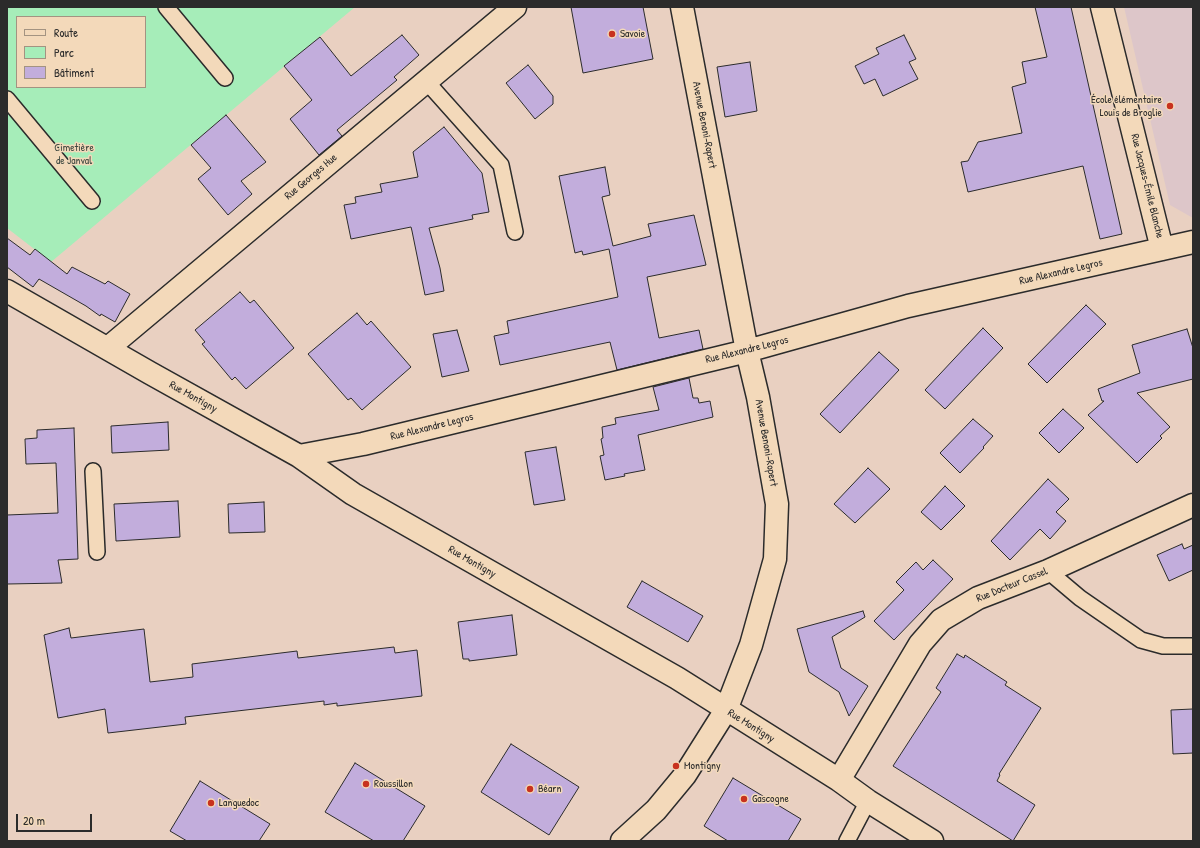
<!DOCTYPE html>
<meta charset="utf-8">
<style>
body{margin:0}
#map{position:relative;width:1200px;height:848px;overflow:hidden;background:#e9d0c1;font-family:"Patrick Hand",sans-serif}
canvas{display:block}
.frame{position:absolute;inset:0;border:8px solid #2b2b2b;pointer-events:none}
.legend{position:absolute;left:16px;top:16px;width:130px;height:72px;box-sizing:border-box;background:#f3d9ba;border:1px solid #a39381;margin:0;padding:5px 7px;list-style:none;font-size:12px;color:#2b2b2b}
.legend li{display:flex;align-items:center;gap:8px;height:20px}
.legend b{width:20px;border:1px solid #a39381}
.scale{position:absolute;left:16px;top:814px;width:76px;height:18px;box-sizing:border-box;border:2px solid #2b2b2b;border-top:0;padding-left:5px;font-size:12px;line-height:14px;white-space:nowrap;color:#2b2b2b;-webkit-text-stroke:3px #f3d9ba;paint-order:stroke}
</style>
<div id="map">
<canvas width="1200" height="848"></canvas>
<div class="frame"></div>
<ul class="legend">
<li><b style="height:5px;background:#f3d9ba"></b>Route</li>
<li><b style="height:11px;background:#a6edb9"></b>Parc</li>
<li><b style="height:11px;background:#c2addc"></b>Bâtiment</li>
</ul>
<div class="scale">20 m</div>
</div>
<script>
const g = document.querySelector('canvas').getContext('2d');
g.lineJoin = 'round';
function paint(path, color) { g.fillStyle = color; g.fill(path, 'evenodd'); }
const toPath = rows => new Path2D(rows.map(r => 'M' + r).join(''));
function strokePath(path, color, width, dash) { g.strokeStyle = color; g.lineWidth = width; g.lineCap = dash ? 'butt' : 'round'; g.setLineDash(dash || []); g.stroke(path); }
function drawText(font, color, halo, rows, align = 'center') {
  g.font = font + ' "Patrick Hand",sans-serif'; g.lineWidth = 3; g.setLineDash([]); g.textBaseline = 'middle'; g.strokeStyle = halo; g.fillStyle = color; for (const [text, x, y, turn = 0] of rows) {
    g.save(); g.translate(x, y); g.rotate((+turn || 0) * Math.PI / 180); g.textAlign = isNaN(turn) ? turn : align; if (halo) g.strokeText(text, 0, 0); g.fillText(text, 0, 0); g.restore();
  }
}
const built = toPath([
 [1124,7,1193,7,1193,218,1170,205]
]);
const green = toPath([
 [7,7,355,7,51,262,7,228],
 [17,17,145,17,145,87,17,87]
]);
const building = toPath([
 [571,7,643,7,653,59,583,73,571,7],
 [1035,7,1071,7,1122,234,1100,239,1083,166,968,192,961,162,968,161,978,142,1022,133,1012,87,1026,83,1022,62,1047,57,1035,7],
 [402,35,419,55,394,77,397,80,337,130,342,136,319,155,290,119,312,100,284,66,320,37,351,76,402,35],
 [904,35,916,59,909,62,918,79,883,96,875,79,864,84,855,66,879,54,876,48,904,35],
 [750,62,757,111,725,117,717,67,750,62],
 [528,65,553,96,553,104,535,119,506,83,528,65],
 [226,115,266,162,241,181,252,194,228,215,198,179,211,168,191,145,226,115],
 [444,127,482,173,489,212,472,215,473,219,429,228,440,268,444,291,425,295,412,231,411,227,351,239,344,205,356,203,355,197,382,192,380,184,418,177,413,152,444,127],
 [605,167,610,195,602,197,613,246,651,236,648,224,694,215,706,265,647,277,659,338,699,330,703,349,617,370,610,342,500,365,494,336,509,333,507,321,618,297,609,249,583,255,582,251,575,253,559,176,605,167],
 [7,238,30,255,35,249,67,274,72,267,105,284,108,281,130,294,115,322,101,314,100,316,86,306,39,279,33,287,7,267,7,238],
 [240,292,250,303,254,300,294,348,246,389,235,377,232,380,202,344,205,342,195,330,240,292],
 [1086,305,1106,324,1047,383,1028,364,1086,305],
 [357,313,367,325,371,321,411,367,362,410,351,398,348,400,308,354,357,313],
 [983,328,1003,348,945,409,925,390,983,328],
 [1187,329,1193,348,1193,379,1137,393,1170,427,1160,436,1162,438,1137,463,1088,415,1104,401,1102,401,1098,389,1140,373,1132,345,1187,329],
 [457,330,469,371,442,377,433,334,457,330],
 [879,352,899,370,840,433,820,414,879,352],
 [689,378,693,398,698,398,699,403,710,401,713,417,638,435,645,470,624,474,625,476,605,480,600,456,604,455,601,439,603,438,602,427,616,424,615,418,659,410,653,387,689,378],
 [1063,409,1084,428,1059,453,1039,433,1063,409],
 [973,419,993,436,983,447,984,448,960,473,940,453,973,419],
 [168,422,169,450,112,453,111,426,168,422],
 [74,428,78,559,58,560,62,583,7,584,7,515,58,513,56,463,26,464,25,439,37,438,37,430,74,428],
 [556,447,565,500,534,505,525,452,556,447],
 [868,468,890,489,855,523,834,504,868,468],
 [1048,479,1069,499,1056,512,1066,521,1050,539,1040,529,1010,560,991,541,1048,479],
 [945,486,965,506,941,530,921,512,945,486],
 [178,501,180,537,116,541,114,504,178,501],
 [264,502,265,532,229,533,228,504,264,502],
 [1182,544,1184,549,1193,545,1193,570,1169,581,1157,555,1182,544],
 [933,560,953,579,894,640,874,621,904,590,896,582,916,562,923,570,933,560],
 [642,581,703,616,688,642,627,607,642,581],
 [863,611,865,617,832,637,841,668,868,686,849,716,839,692,809,672,797,629,863,611],
 [512,615,517,655,469,661,469,659,463,659,458,622,512,615],
 [69,628,71,638,144,629,150,682,193,677,192,664,297,651,298,658,394,647,395,653,417,650,422,696,337,706,337,703,324,705,324,701,185,717,186,724,108,733,105,709,58,718,44,635,69,628],
 [957,654,964,658,965,655,1007,682,1005,685,1041,708,999,774,1000,775,997,781,1035,805,1013,841,893,766,941,692,936,688,957,654],
 [1193,709,1193,753,1173,754,1171,710,1193,709],
 [511,744,579,787,549,835,481,792,511,744],
 [355,763,425,806,403,841,374,841,325,812,355,763],
 [733,778,801,819,788,841,728,841,704,826,733,778],
 [200,781,270,824,259,841,187,841,170,831,200,781]
]);
const service = toPath([
 [166,7,225,78],
 [426,81,501,165,515,232],
 [7,99,92,201],
 [93,471,97,552],
 [1048,571,1080,598,1141,640,1163,646,1193,646],
 [847,841,868,801]
]);
const minor = toPath([
 [1102,7,1162,249],
 [7,291,150,373,299,456,353,494,677,678,839,780,868,801,932,841],
 [108,348,515,7],
 [299,456,363,444,747,351,908,306,1193,242],
 [839,780,920,644,941,620,978,598,1048,571,1193,505],
 [622,841,656,810,685,775,726,710,751,645,775,559,777,504,758,397,747,351,682,7]
]);
const markers = [
 [612,34,4,"#c8321e"],
 [1170,106,4,"#c8321e"],
 [676,766,4,"#c8321e"],
 [366,784,4,"#c8321e"],
 [530,789,4,"#c8321e"],
 [744,799,4,"#c8321e"],
 [211,803,4,"#c8321e"]
];
const poiNames = [
 ["Savoie",620,34],
 ["École élémentaire",1162,100,"right"],
 ["Louis de Broglie",1162,113,"right"],
 ["Montigny",684,766],
 ["Roussillon",374,784],
 ["Béarn",538,789],
 ["Gascogne",752,799],
 ["Languedoc",219,803]
];
const streetNames = [
 ["Avenue Benoni-Ropert",704,125,79],
 ["Rue Georges Hue",311,177,-40],
 ["Rue Jacques-Émile Blanche",1147,186,76],
 ["Rue Alexandre Legros",1061,272,-13],
 ["Rue Alexandre Legros",747,350,-14],
 ["Rue Montigny",193,397,29],
 ["Rue Alexandre Legros",432,427,-14],
 ["Avenue Benoni-Ropert",766,443,80],
 ["Rue Montigny",472,562,30],
 ["Rue Docteur Cassel",1012,585,-22],
 ["Rue Montigny",751,726,32]
];
const parkNames = [
 ["Cimetière",74,148],
 ["de Janval",74,161]
];
paint(built, '#ddc6c9');
paint(green, '#a6edb9');
paint(building, '#c2addc');
strokePath(building, '#2b2b2b', 1);
strokePath(service, '#2b2b2b', 18);
strokePath(minor, '#2b2b2b', 25);
strokePath(service, '#f3d9ba', 15);
strokePath(minor, '#f3d9ba', 22);
for (const [x, y, r, color] of markers) { const dot = new Path2D(); dot.arc(x, y, r, 0, 2 * Math.PI); g.fillStyle = color; g.fill(dot); strokePath(dot, '#f3d9ba', 1.5); }
drawText('11px', '#2b2b2b', '#f3d9ba', poiNames, 'left');
drawText('11px', '#2b2b2b', '#f3d9ba', streetNames);
drawText('11px', '#3d4840', '#f3d9ba', parkNames);
</script>
